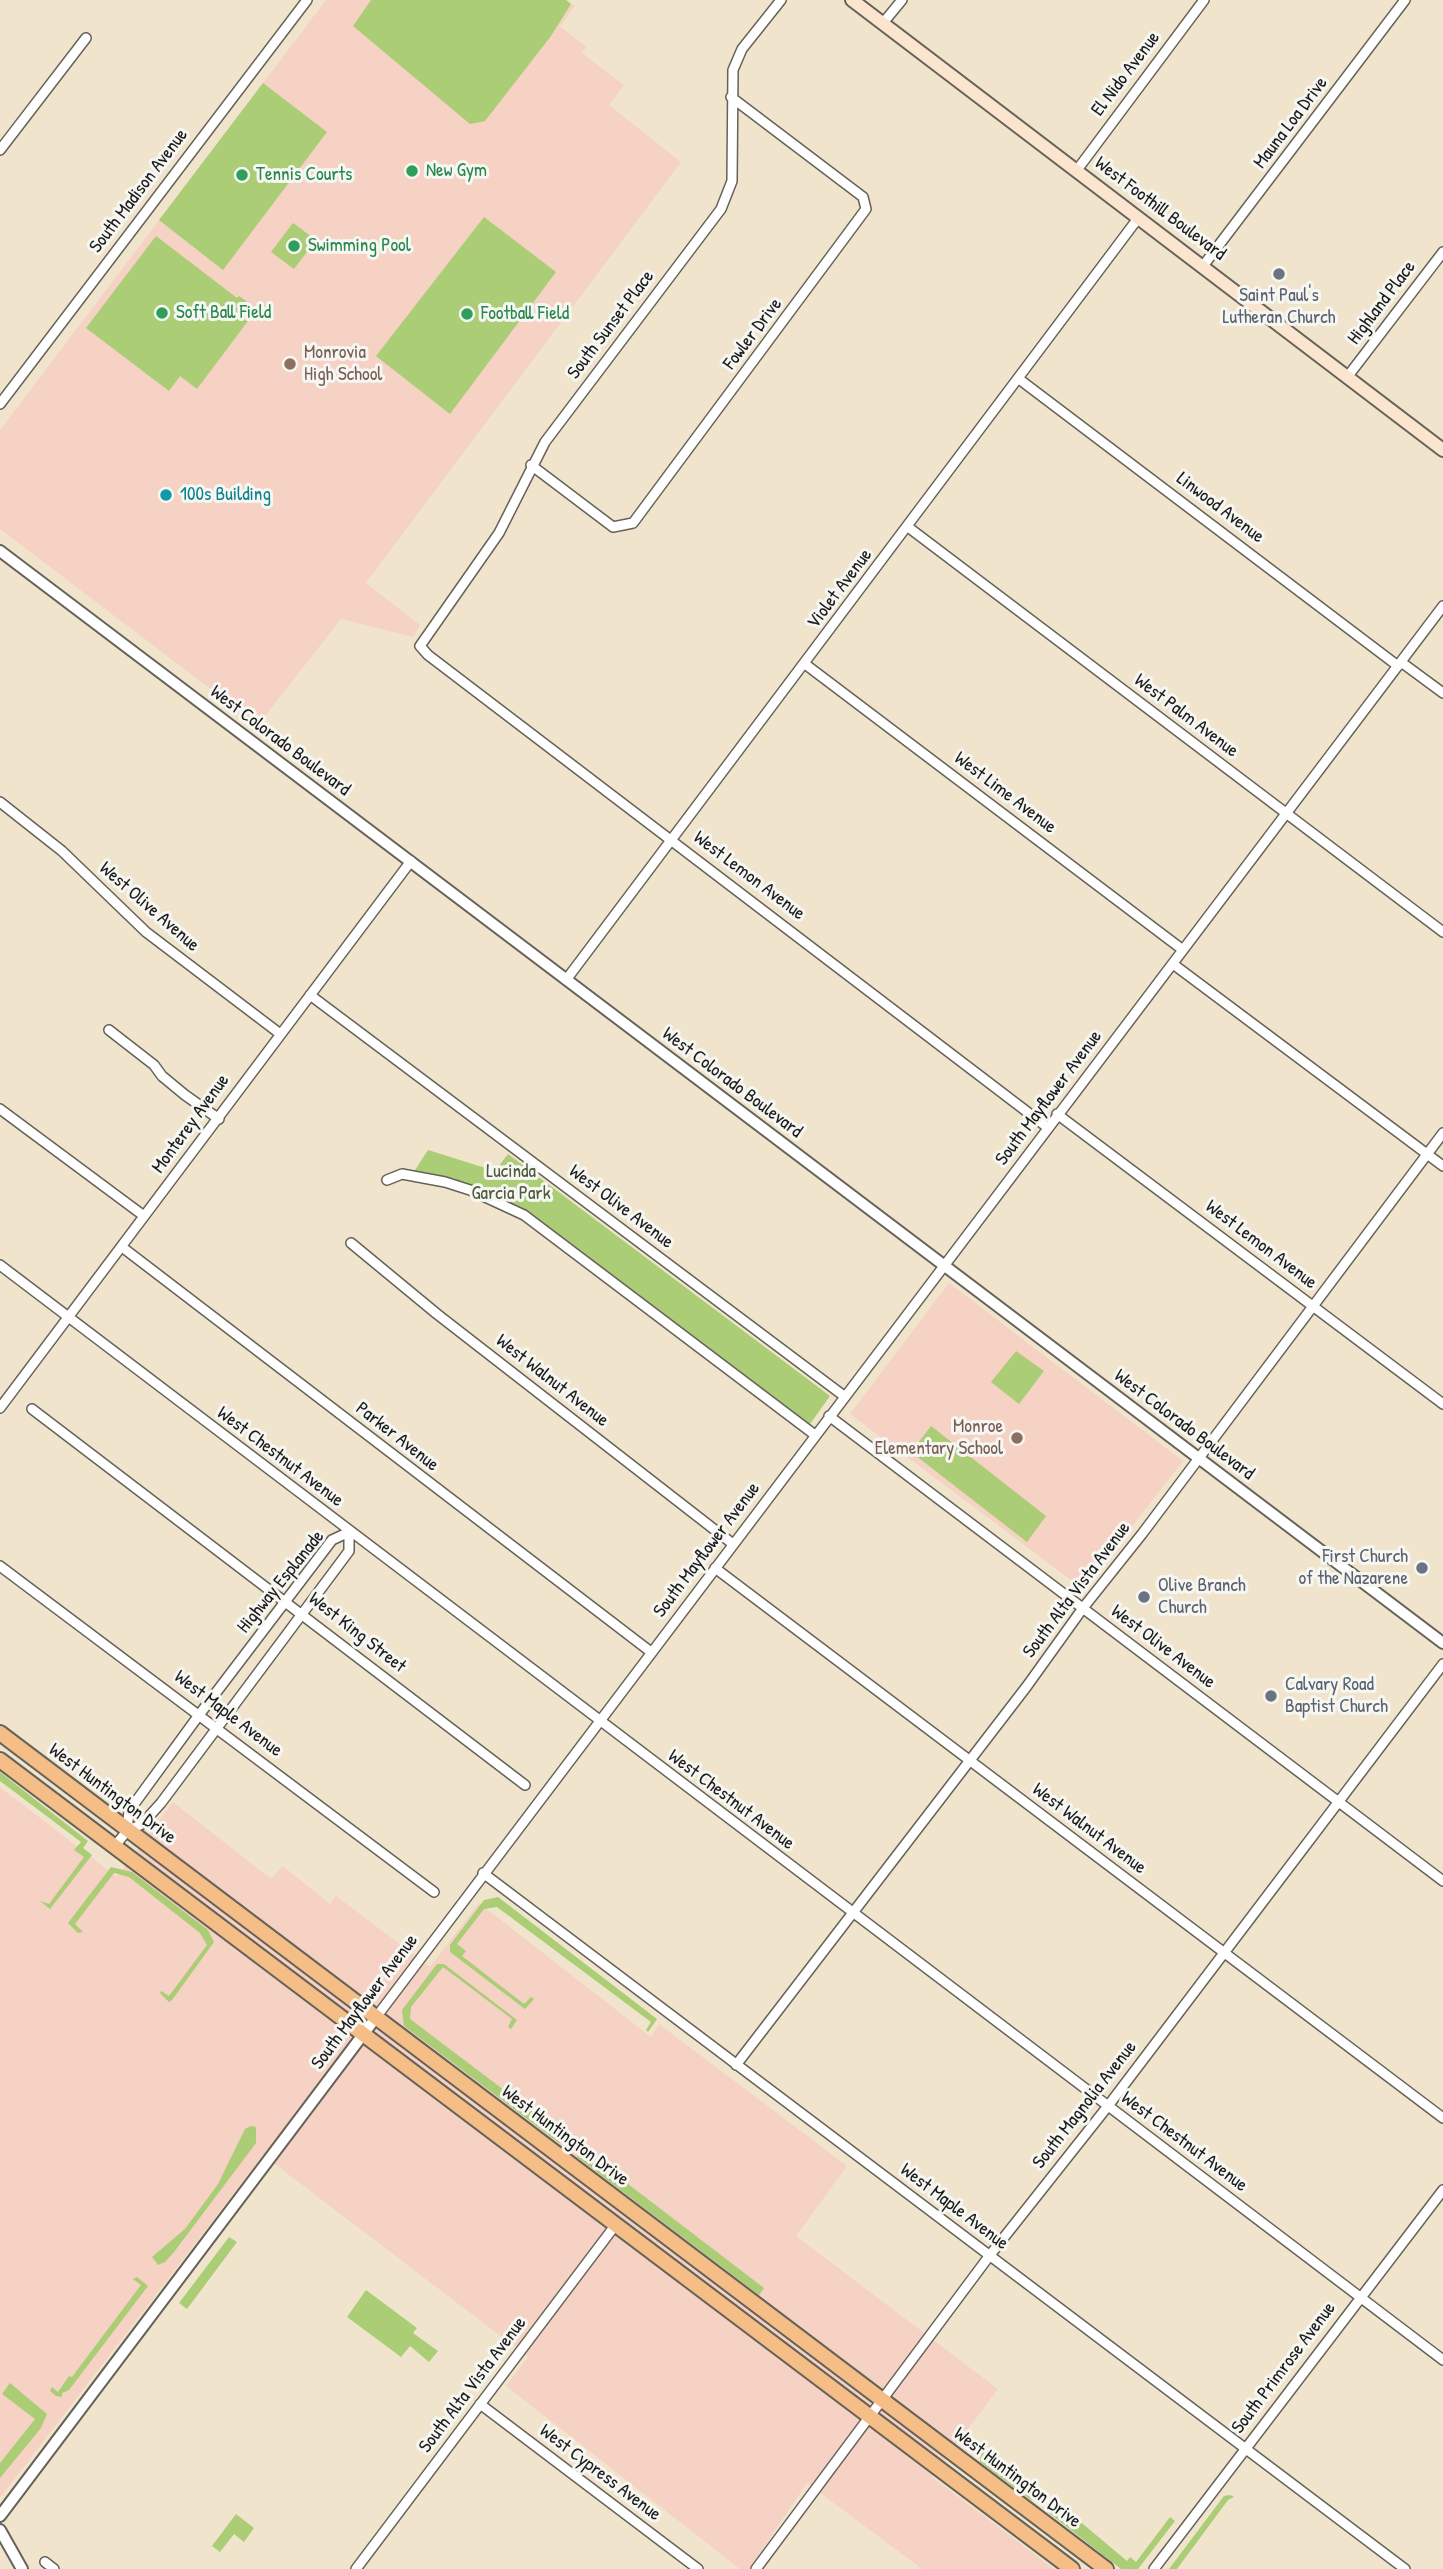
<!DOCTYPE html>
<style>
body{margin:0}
canvas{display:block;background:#f0e5cc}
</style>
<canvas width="1443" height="2569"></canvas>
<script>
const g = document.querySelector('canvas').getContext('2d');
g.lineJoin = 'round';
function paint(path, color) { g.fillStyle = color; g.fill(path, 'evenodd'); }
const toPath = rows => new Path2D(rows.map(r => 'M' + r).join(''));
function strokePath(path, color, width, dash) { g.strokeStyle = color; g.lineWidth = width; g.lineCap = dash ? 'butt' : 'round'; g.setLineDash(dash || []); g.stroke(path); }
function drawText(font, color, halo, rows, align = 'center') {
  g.font = font + ' "Patrick Hand",sans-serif'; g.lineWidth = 6; g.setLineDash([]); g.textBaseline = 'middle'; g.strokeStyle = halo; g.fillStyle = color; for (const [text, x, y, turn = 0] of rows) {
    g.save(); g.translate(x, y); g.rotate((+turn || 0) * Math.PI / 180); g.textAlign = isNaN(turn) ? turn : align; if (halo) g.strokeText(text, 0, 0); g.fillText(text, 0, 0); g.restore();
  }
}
const built = toPath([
 [326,0,566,0,575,6,560,26,586,47,582,53,624,85,609,105,681,162,366,583,420,625,413,637,341,619,258,725,0,529,0,430],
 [949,1283,1183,1461,1083,1589,850,1414],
 [0,1787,117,1877,173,1802,271,1879,283,1866,330,1904,336,1896,430,1967,479,1903,651,2037,659,2024,847,2166,796,2236,998,2389,932,2477,1054,2569,922,2569,807,2483,749,2569,740,2569,506,2386,528,2357,263,2155,0,2498]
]);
const green = toPath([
 [371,0,566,0,571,4,551,36,485,121,470,124,353,26],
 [263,83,327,132,223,270,159,220],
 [484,217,556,272,450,414,376,356],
 [293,223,316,240,294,269,271,252],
 [156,236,237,298,239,296,257,309,197,389,180,376,169,391,86,328],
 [428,1150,495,1171,508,1154,830,1396,810,1424,526,1214,413,1173],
 [1016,1351,1044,1371,1019,1404,991,1382],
 [931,1426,1046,1516,1027,1542,911,1452],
 [0,1772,88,1841,83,1848,92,1855,50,1909,40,1901,49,1904,84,1857,74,1850,81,1842,0,1781],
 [111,1867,132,1872,208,1930,214,1942,172,2000,169,2002,160,1993,161,1991,169,1996,207,1945,200,1933,129,1877,114,1873,75,1924,83,1932,78,1933,68,1923],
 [498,1897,657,2019,648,2032,646,2030,651,2022,497,1907,484,1909,457,1944,466,1951,462,1956,524,2004,531,1997,534,1999,525,2009,450,1952,450,1945,484,1900],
 [437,1964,444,1964,517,2020,511,2029,508,2027,512,2019,443,1967,411,2007,410,2019,566,2137,562,2142,559,2143,404,2026,402,2010],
 [251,2126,256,2127,256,2143,174,2252,165,2262,158,2265,152,2257,185,2229,218,2184,245,2129],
 [581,2148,764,2288,759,2295,577,2157],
 [229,2237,237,2242,187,2309,179,2303],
 [137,2277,148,2286,69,2390,62,2393,62,2397,56,2396,50,2391,52,2387,58,2392,69,2376,72,2377,141,2285,133,2279],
 [366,2290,417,2328,413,2333,438,2351,429,2362,410,2346,401,2357,347,2317],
 [10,2383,47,2414,41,2428,0,2478,0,2463,35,2419,2,2394],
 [981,2452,985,2452,1039,2492,1036,2498,1031,2500,980,2462],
 [1230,2495,1234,2497,1228,2500,1177,2569,1169,2569,1224,2496],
 [1052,2504,1077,2519,1127,2561,1130,2557,1136,2562,1170,2517,1175,2521,1138,2569,1121,2569,1049,2513],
 [236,2514,254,2528,244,2542,234,2534,220,2552,212,2546]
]);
const minor = toPath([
 [781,0,742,49,733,70,732,181,721,209,545,442,499,533,420,646,428,655,1047,1127],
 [883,23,902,0],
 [0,150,86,38],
 [1077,170,1204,0],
 [1203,266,1405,0],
 [1348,376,1443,252],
 [1019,379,1398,666],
 [0,404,307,0],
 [531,465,613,527,633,523,866,209,863,197,731,97],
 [908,527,1443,932],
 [1401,662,1443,693],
 [805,664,1183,950],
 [0,802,62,851,146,932,279,1033],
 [1173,964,1443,1166],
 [566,980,1139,217],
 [310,995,844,1396],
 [109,1030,154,1065,162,1076,185,1095,219,1119],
 [0,1109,144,1216],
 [1057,1114,1443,1404],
 [387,1180,402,1174,445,1182,470,1190,524,1215,815,1435],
 [351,1243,437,1314,733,1544],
 [122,1247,651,1652],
 [0,1265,1443,2360],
 [0,1408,411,861],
 [32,1409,525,1785],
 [829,1416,1443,1881],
 [0,1566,434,1892],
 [715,1568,1443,2118],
 [114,1847,127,1831,142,1824,161,1803,349,1551,349,1532,332,1540,199,1715,129,1811,127,1831],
 [483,1873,1405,2569],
 [377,2016,1443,606],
 [736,2065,1027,1686,1083,1608,1142,1534,1443,1133],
 [480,2404,698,2569],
 [45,2562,54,2569],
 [356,2569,617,2223],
 [756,2569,990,2255,1108,2106,1443,1664],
 [1154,2569,1443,2190]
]);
const tertiary = toPath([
 [0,551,1443,1643],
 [0,2516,377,2016],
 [0,2530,22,2569]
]);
const secondary = toPath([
 [852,0,1443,450]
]);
const primary = toPath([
 [0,1733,1106,2569],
 [0,1760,1072,2569]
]);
const markers = [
 [412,171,7,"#2e9e5b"],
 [242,175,7,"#2e9e5b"],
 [294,246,7,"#2e9e5b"],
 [1279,274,7,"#6b7280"],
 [162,313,7,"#2e9e5b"],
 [467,314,7,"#2e9e5b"],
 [290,364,7,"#8d6e63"],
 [166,495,7,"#0f9aa8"],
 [1017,1438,7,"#8d6e63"],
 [1422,1568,7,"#6b7280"],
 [1144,1597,7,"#6b7280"],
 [1271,1696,7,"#6b7280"]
];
const streetNames = [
 ["El Nido Avenue",1126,74,-53],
 ["Mauna Loa Drive",1291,123,-53],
 ["South Madison Avenue",139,191,-53],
 ["West Foothill Boulevard",1160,209,37],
 ["Highland Place",1382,303,-53],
 ["South Sunset Place",611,325,-53],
 ["Fowler Drive",753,334,-53],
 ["Linwood Avenue",1220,508,37],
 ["Violet Avenue",840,589,-53],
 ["West Palm Avenue",1186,716,37],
 ["West Colorado Boulevard",280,741,37],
 ["West Lime Avenue",1005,793,37],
 ["West Lemon Avenue",749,876,37],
 ["West Olive Avenue",149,907,41],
 ["West Colorado Boulevard",732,1083,37],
 ["South Mayflower Avenue",1049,1098,-53],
 ["Monterey Avenue",191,1124,-54],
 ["West Olive Avenue",621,1207,37],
 ["West Lemon Avenue",1261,1245,37],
 ["West Walnut Avenue",552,1381,38],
 ["West Colorado Boulevard",1184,1425,37],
 ["Parker Avenue",397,1437,38],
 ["West Chestnut Avenue",280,1457,37],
 ["South Mayflower Avenue",707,1550,-53],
 ["Highway Esplanade",281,1582,-51],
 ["South Alta Vista Avenue",1077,1590,-53],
 ["West King Street",357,1633,38],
 ["West Olive Avenue",1163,1647,37],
 ["West Maple Avenue",228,1714,37],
 ["West Huntington Drive",112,1794,37],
 ["West Chestnut Avenue",731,1800,37],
 ["West Walnut Avenue",1089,1829,37],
 ["South Mayflower Avenue",365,2002,-53],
 ["South Magnolia Avenue",1085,2105,-52],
 ["West Huntington Drive",565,2136,37],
 ["West Chestnut Avenue",1184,2142,37],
 ["West Maple Avenue",954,2207,37],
 ["South Primrose Avenue",1284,2368,-53],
 ["South Alta Vista Avenue",473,2385,-53],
 ["West Cypress Avenue",600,2473,37],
 ["West Huntington Drive",1017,2478,37]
];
const leisureNames = [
 ["New Gym",426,171],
 ["Tennis Courts",256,175],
 ["Swimming Pool",308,246],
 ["Soft Ball Field",176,313],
 ["Football Field",481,314]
];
const worshipNames = [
 ["Saint Paul's",1279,296,"center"],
 ["Lutheran Church",1279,318,"center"],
 ["First Church",1408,1557,"right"],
 ["of the Nazarene",1408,1579,"right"],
 ["Olive Branch",1158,1586],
 ["Church",1158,1608],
 ["Calvary Road",1285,1685],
 ["Baptist Church",1285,1707]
];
const educationNames = [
 ["Monrovia",304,353],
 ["High School",304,375],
 ["Monroe",1003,1427,"right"],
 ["Elementary School",1003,1449,"right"]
];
const cultureNames = [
 ["100s Building",180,495]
];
const parkNames = [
 ["Lucinda",511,1172],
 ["Garcia Park",511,1194]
];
paint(built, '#f5d2c3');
paint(green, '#aacd76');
strokePath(minor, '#66625a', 12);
strokePath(tertiary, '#66625a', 14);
strokePath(secondary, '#66625a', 16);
strokePath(primary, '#66625a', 18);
strokePath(minor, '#fff', 9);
strokePath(tertiary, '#fff', 10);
strokePath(secondary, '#fbe5cf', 12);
strokePath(primary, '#f6be87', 14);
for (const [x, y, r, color] of markers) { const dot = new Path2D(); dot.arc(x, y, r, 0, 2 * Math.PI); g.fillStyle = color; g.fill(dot); strokePath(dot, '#f6f6f2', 2.5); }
drawText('19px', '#1c1c1c', '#f6f6f2', streetNames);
drawText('19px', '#27864d', '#f6f6f2', leisureNames, 'left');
drawText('19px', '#5b616d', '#f6f6f2', worshipNames, 'left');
drawText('19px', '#785e54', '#f6f6f2', educationNames, 'left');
drawText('19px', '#0d838f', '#f6f6f2', cultureNames, 'left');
drawText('19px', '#4e5a3c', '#f6f6f2', parkNames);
</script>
